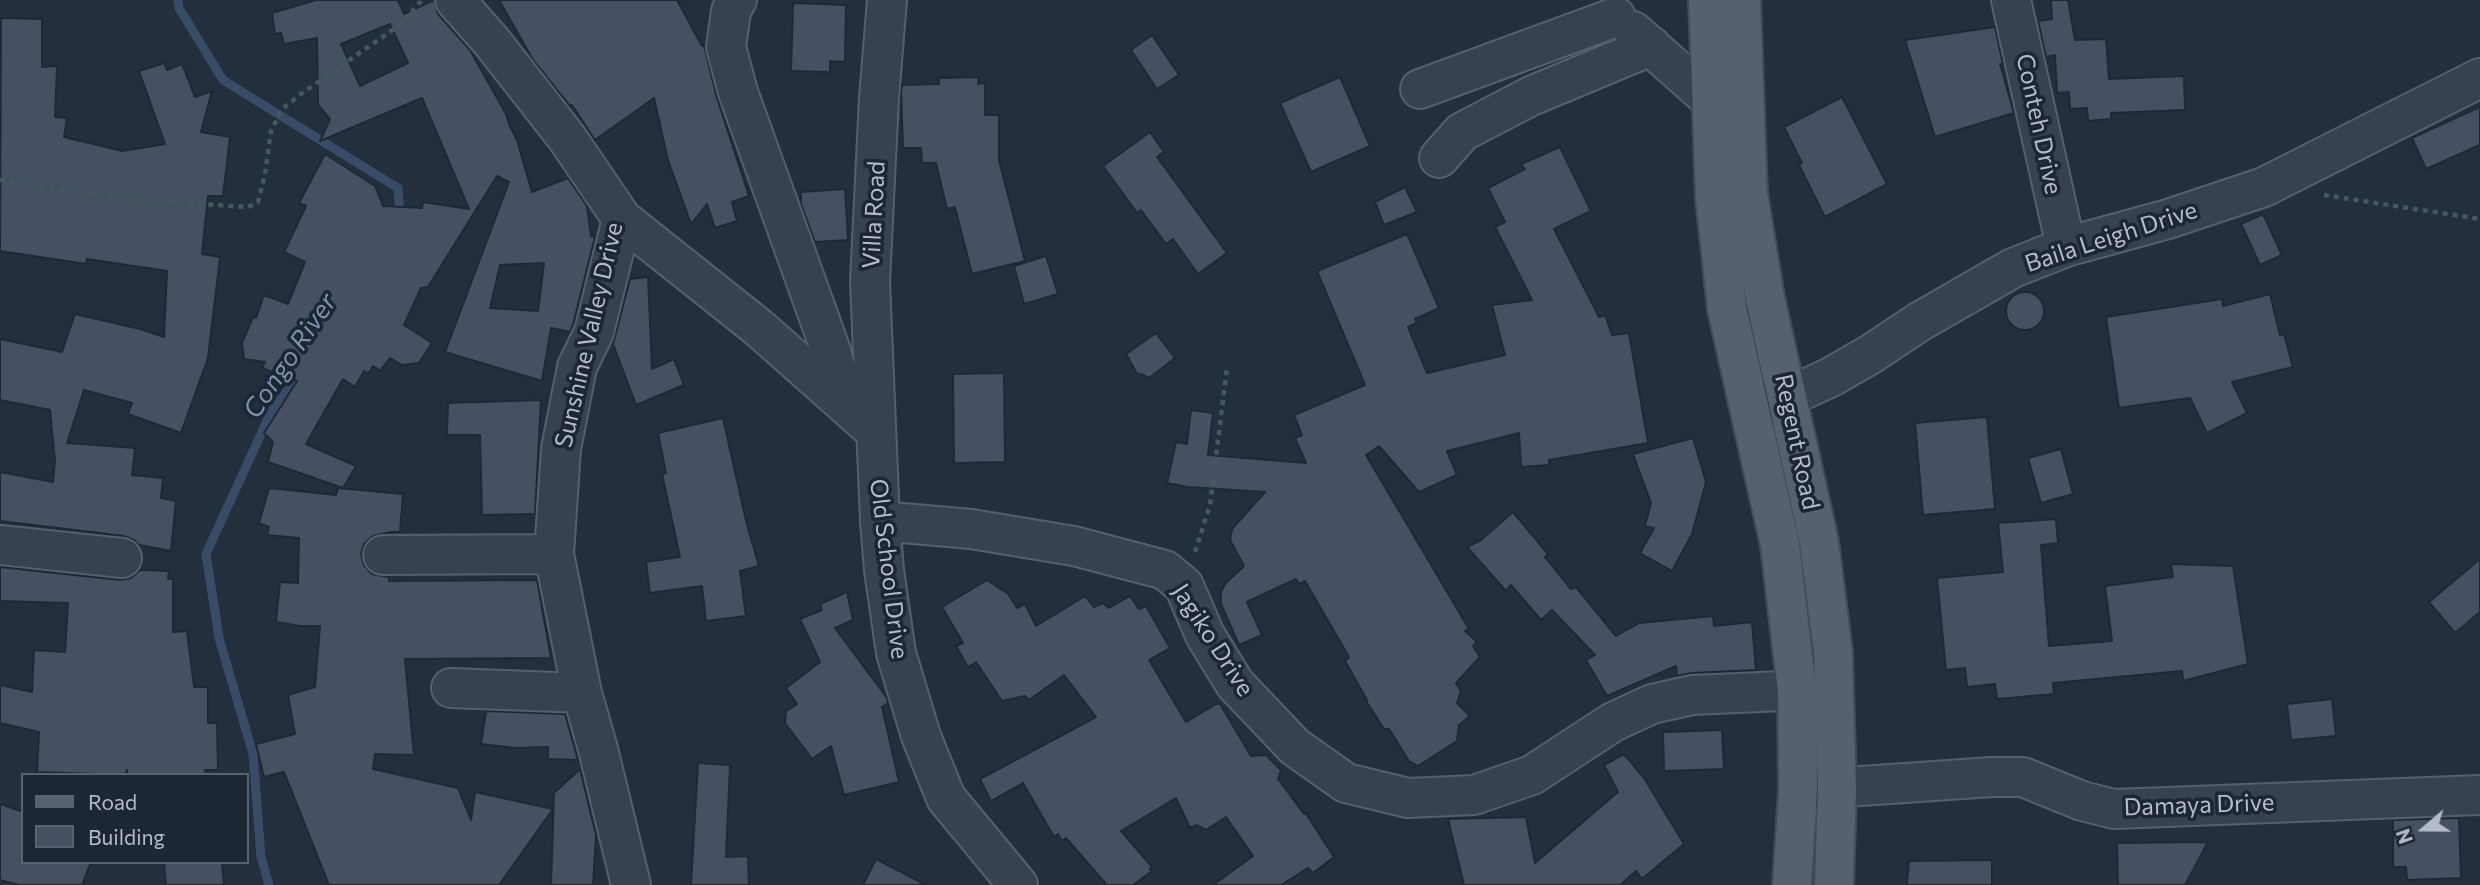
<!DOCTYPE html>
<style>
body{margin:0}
#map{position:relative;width:2480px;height:885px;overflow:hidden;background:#242f3e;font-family:Commissioner,sans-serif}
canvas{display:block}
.legend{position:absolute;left:21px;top:773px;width:228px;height:91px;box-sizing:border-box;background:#1d2633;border:2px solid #59626f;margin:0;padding:9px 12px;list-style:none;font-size:21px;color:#b4bcc9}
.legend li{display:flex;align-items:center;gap:14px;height:35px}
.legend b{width:35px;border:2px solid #59626f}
.north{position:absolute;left:2389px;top:794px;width:70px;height:70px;-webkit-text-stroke:5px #1d2633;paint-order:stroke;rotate:250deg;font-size:19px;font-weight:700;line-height:28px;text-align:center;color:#b4bcc9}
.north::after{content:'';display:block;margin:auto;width:24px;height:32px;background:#b4bcc9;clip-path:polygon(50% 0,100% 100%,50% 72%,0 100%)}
</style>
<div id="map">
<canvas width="2480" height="885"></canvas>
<ul class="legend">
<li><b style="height:9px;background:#56606e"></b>Road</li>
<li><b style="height:19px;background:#455162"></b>Building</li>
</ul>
<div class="north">N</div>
</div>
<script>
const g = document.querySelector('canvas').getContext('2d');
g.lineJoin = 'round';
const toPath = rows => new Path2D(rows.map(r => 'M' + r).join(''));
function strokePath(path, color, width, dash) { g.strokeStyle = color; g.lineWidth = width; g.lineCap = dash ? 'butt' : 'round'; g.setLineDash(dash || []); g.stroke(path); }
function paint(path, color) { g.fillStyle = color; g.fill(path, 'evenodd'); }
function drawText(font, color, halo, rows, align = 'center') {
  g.font = font + ' Commissioner,sans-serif'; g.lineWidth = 7; g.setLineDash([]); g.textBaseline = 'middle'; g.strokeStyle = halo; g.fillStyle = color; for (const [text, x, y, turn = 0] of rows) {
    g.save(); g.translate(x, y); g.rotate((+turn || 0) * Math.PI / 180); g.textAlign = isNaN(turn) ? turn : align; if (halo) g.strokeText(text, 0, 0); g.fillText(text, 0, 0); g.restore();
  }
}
const stream = toPath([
 [178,0,179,8,223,80,398,188,400,217],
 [269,885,261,857,253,754,219,638,206,554,272,410,301,373]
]);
const building = toPath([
 [316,0,398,0,404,14,434,0,438,14,470,50,506,114,509,124,517,140,532,192,568,178,587,206,591,236,595,237,573,325,570,332,551,328,542,381,445,352,509,182,497,176,428,287,421,288,404,325,432,343,419,363,402,365,390,358,380,371,373,366,368,374,364,371,355,387,343,379,306,444,356,466,343,488,268,462,273,442,264,433,297,381,262,368,265,362,244,359,242,343,253,317,256,318,264,295,288,304,305,262,284,252,306,206,299,203,325,154,375,186,383,206,422,208,423,202,469,209,422,98,320,141,330,119,318,105,317,38,284,44,281,33,275,34,272,13,316,0],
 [390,24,408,63,360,86,341,44,390,24],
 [544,263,538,311,490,308,500,265,544,263],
 [499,0,677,0,702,46,704,45,717,98,749,196,732,202,737,221,715,228,707,204,691,224,668,160,654,98,595,140,572,105,570,106,533,60,499,0],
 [2051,0,2068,0,2075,40,2106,39,2109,79,2184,76,2185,110,2111,113,2111,119,2088,121,2087,108,2070,109,2069,92,2057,93,2055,55,2046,57,2038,21,2052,19,2051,0],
 [793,3,846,5,845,62,830,61,830,72,791,71,793,3],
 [1,18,42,19,42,67,57,66,55,117,67,118,64,137,122,151,165,144,139,71,164,63,167,70,182,64,195,97,212,91,201,132,230,137,223,196,208,196,202,254,220,257,208,358,181,433,128,414,132,403,84,390,67,443,135,448,132,475,163,478,161,498,176,501,171,551,139,545,134,540,124,536,0,521,0,472,53,482,55,461,50,410,0,400,0,339,62,352,75,314,140,329,164,337,167,271,87,259,86,264,0,251,1,18],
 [1995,27,2003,64,2000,64,2014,113,1935,137,1905,40,1995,27],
 [1152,35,1179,75,1157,89,1131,50,1152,35],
 [979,77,978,84,985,83,985,115,999,115,999,160,1025,261,972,274,955,207,947,209,936,163,922,163,921,148,903,148,901,91,902,85,939,84,939,78,979,77],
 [1340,77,1370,146,1311,172,1280,103,1340,77],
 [1842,97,1887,184,1825,217,1799,165,1802,163,1784,127,1842,97],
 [2480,107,2480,145,2426,169,2412,138,2480,107],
 [1150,132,1164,152,1157,157,1227,253,1198,274,1173,239,1166,244,1141,210,1137,213,1103,166,1150,132],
 [1560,147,1591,211,1554,229,1599,317,1605,315,1612,335,1629,333,1648,443,1549,460,1549,465,1521,467,1519,433,1447,451,1457,475,1419,492,1379,446,1366,455,1469,629,1465,631,1477,642,1473,646,1480,657,1456,683,1461,691,1457,703,1470,716,1459,725,1457,741,1418,766,1409,761,1389,729,1384,729,1366,701,1367,700,1345,661,1349,657,1305,581,1299,584,1296,579,1247,602,1262,635,1239,645,1221,604,1221,592,1225,584,1244,566,1230,540,1232,529,1265,492,1188,487,1167,483,1176,442,1187,444,1191,410,1213,413,1208,455,1306,463,1295,438,1302,435,1294,415,1365,385,1317,271,1407,234,1439,308,1415,319,1417,323,1408,327,1427,373,1505,355,1492,305,1532,300,1495,227,1505,222,1488,188,1525,169,1521,164,1560,147],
 [1405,187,1417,212,1384,225,1375,202,1405,187],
 [845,189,848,240,815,242,801,204,801,192,845,189],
 [2263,214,2282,255,2260,265,2241,224,2263,214],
 [1046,256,1058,294,1024,304,1014,266,1046,256],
 [648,277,652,369,674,359,684,385,636,405,613,344,630,279,648,277],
 '2006 311a19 19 0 1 1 38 0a19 19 0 1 1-38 0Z',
 [2270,294,2280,335,2284,334,2293,367,2232,382,2247,413,2207,433,2190,398,2119,408,2106,317,2222,299,2223,306,2270,294],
 [1156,333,1175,358,1149,378,1141,374,1137,374,1126,354,1156,333],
 [1004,373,1005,462,954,463,953,374,1004,373],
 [541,400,535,514,482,515,480,435,447,435,448,403,541,400],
 [1987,417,1995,509,1923,515,1915,423,1987,417],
 [723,418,747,525,759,566,740,571,746,616,706,621,702,586,650,593,646,562,680,557,662,474,666,473,658,433,723,418],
 [1693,438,1706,482,1692,534,1672,571,1640,553,1654,528,1645,526,1651,503,1633,454,1693,438],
 [2061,449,2073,494,2041,503,2028,458,2061,449],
 [269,488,336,495,338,488,403,494,400,532,391,532,373,536,364,544,361,554,364,565,372,574,389,577,389,581,537,580,551,658,405,659,414,755,375,754,373,769,458,788,471,820,475,792,553,809,499,885,329,885,284,772,264,777,256,744,295,734,288,695,315,687,320,626,300,626,276,622,280,582,298,583,299,538,267,535,269,527,259,523,269,488],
 [1513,512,1548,554,1545,557,1571,589,1576,587,1616,636,1639,623,1713,616,1714,626,1752,622,1756,670,1691,673,1677,676,1676,666,1607,696,1586,660,1595,655,1552,610,1541,620,1511,585,1506,591,1467,547,1481,540,1513,512],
 [2056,519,2058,543,2041,545,2049,646,2112,641,2105,586,2173,577,2171,564,2233,566,2248,664,2183,681,2182,671,2053,683,2054,694,1997,699,1995,684,1967,687,1965,668,1946,670,1937,578,2003,572,1998,523,2056,519],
 [2480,559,2480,612,2455,633,2429,602,2480,559],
 [0,567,120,580,131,578,140,570,169,571,168,579,173,579,173,632,187,631,194,687,208,687,208,723,217,723,218,770,205,770,206,775,127,775,127,770,125,775,37,772,39,732,0,723,0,685,32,692,34,650,65,652,68,603,0,601,0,567],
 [987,580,1008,594,1017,608,1025,604,1036,626,1085,596,1094,607,1103,603,1109,608,1130,596,1139,609,1146,606,1170,648,1149,660,1186,722,1216,704,1220,704,1251,756,1266,755,1281,770,1278,779,1304,814,1305,812,1334,857,1313,873,1308,868,1281,885,1213,885,1253,856,1226,817,1206,830,1197,825,1190,828,1176,798,1121,831,1152,867,1150,869,1152,871,1133,885,1107,885,1066,838,1062,841,1058,834,1054,837,1023,783,991,801,980,779,1096,717,1064,675,1029,700,1025,696,1002,701,976,662,968,667,956,646,963,643,942,607,987,580],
 [847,592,853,620,835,628,887,698,888,703,882,707,899,782,844,795,831,746,812,759,785,723,786,711,797,704,786,688,820,662,800,619,822,610,820,604,847,592],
 [2332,699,2336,736,2291,740,2287,704,2332,699],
 [486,711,565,714,578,760,548,759,548,747,516,748,481,744,486,711],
 [1722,730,1724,769,1664,771,1663,732,1722,730],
 [1624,754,1644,778,1684,844,1642,879,1636,871,1620,885,1464,885,1448,819,1526,817,1535,863,1618,792,1604,765,1624,754],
 [698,763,730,765,726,857,748,856,749,885,691,885,698,763],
 [580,769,596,835,593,885,551,885,554,793,580,769],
 [0,804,23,812,23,862,91,862,82,885,19,885,0,880,0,804],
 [2459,818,2461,878,2407,880,2406,867,2393,867,2393,820,2459,818],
 [2208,842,2185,885,2118,885,2117,843,2208,842],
 [876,859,926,885,863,885,876,859],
 [1992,860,1992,885,1907,885,1909,861,1992,860],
 [164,862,222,862,224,885,166,885,164,862]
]);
const path = toPath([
 [0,180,122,199,248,207,258,202,265,174,271,131,282,109,301,94,401,24,421,1],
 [2324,195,2480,219],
 [1195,552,1210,505,1227,368]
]);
const minor = toPath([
 [455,0,492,42,567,138,622,219,759,328,874,430],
 [737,0,731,11,726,47,738,92,831,351,845,403],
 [887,0,879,98,870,281,880,521,884,570,896,653,921,736,946,798,1018,885],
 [2011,0,2066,247],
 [1633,31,1710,99],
 [1420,89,1616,17],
 [1439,158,1462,132,1531,96,1651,46],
 [622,219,594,332,577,367,561,449,554,554,582,693,598,749,631,885],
 [1757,406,1788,397,1831,377,1871,354,1919,322,2013,268,2066,247,2168,219,2264,187,2480,78],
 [880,521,971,529,1074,546,1165,570,1184,586,1205,635,1235,684,1295,747,1346,783,1408,798,1474,795,1532,775,1613,722,1652,704,1692,695,1828,689],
 [0,545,122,558],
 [383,555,554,554],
 [451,688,582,693],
 [1803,790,1992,777,2023,777,2082,801,2114,809,2480,795]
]);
const major = toPath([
 [1708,0,1715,198,1727,309,1780,545,1797,691,1798,791,1792,885],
 [1741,0,1748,194,1765,298,1819,542,1833,652,1837,789,1834,885]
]);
const streetNames = [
 ["Conteh Drive",2039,124,78],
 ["Villa Road",874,215,-87],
 ["Baila Leigh Drive",2111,237,-18],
 ["Sunshine Valley Drive",589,335,-77],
 ["Regent Road",1797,442,78],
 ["Old School Drive",889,569,83],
 ["Jagiko Drive",1213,640,57],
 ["Damaya Drive",2199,805,-2]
];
const waterNames = [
 ["Congo River",290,356,-56]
];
strokePath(stream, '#394c67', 9);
paint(building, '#455162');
strokePath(building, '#1f2835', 2);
strokePath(minor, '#565f6c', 42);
strokePath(major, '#414a57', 42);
strokePath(path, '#44595c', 4.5, [5, 5]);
strokePath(minor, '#38414e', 38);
strokePath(major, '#56606e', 38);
drawText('24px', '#b4bcc9', '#1d2633', streetNames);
drawText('italic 26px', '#7c92b1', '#1d2633', waterNames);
</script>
